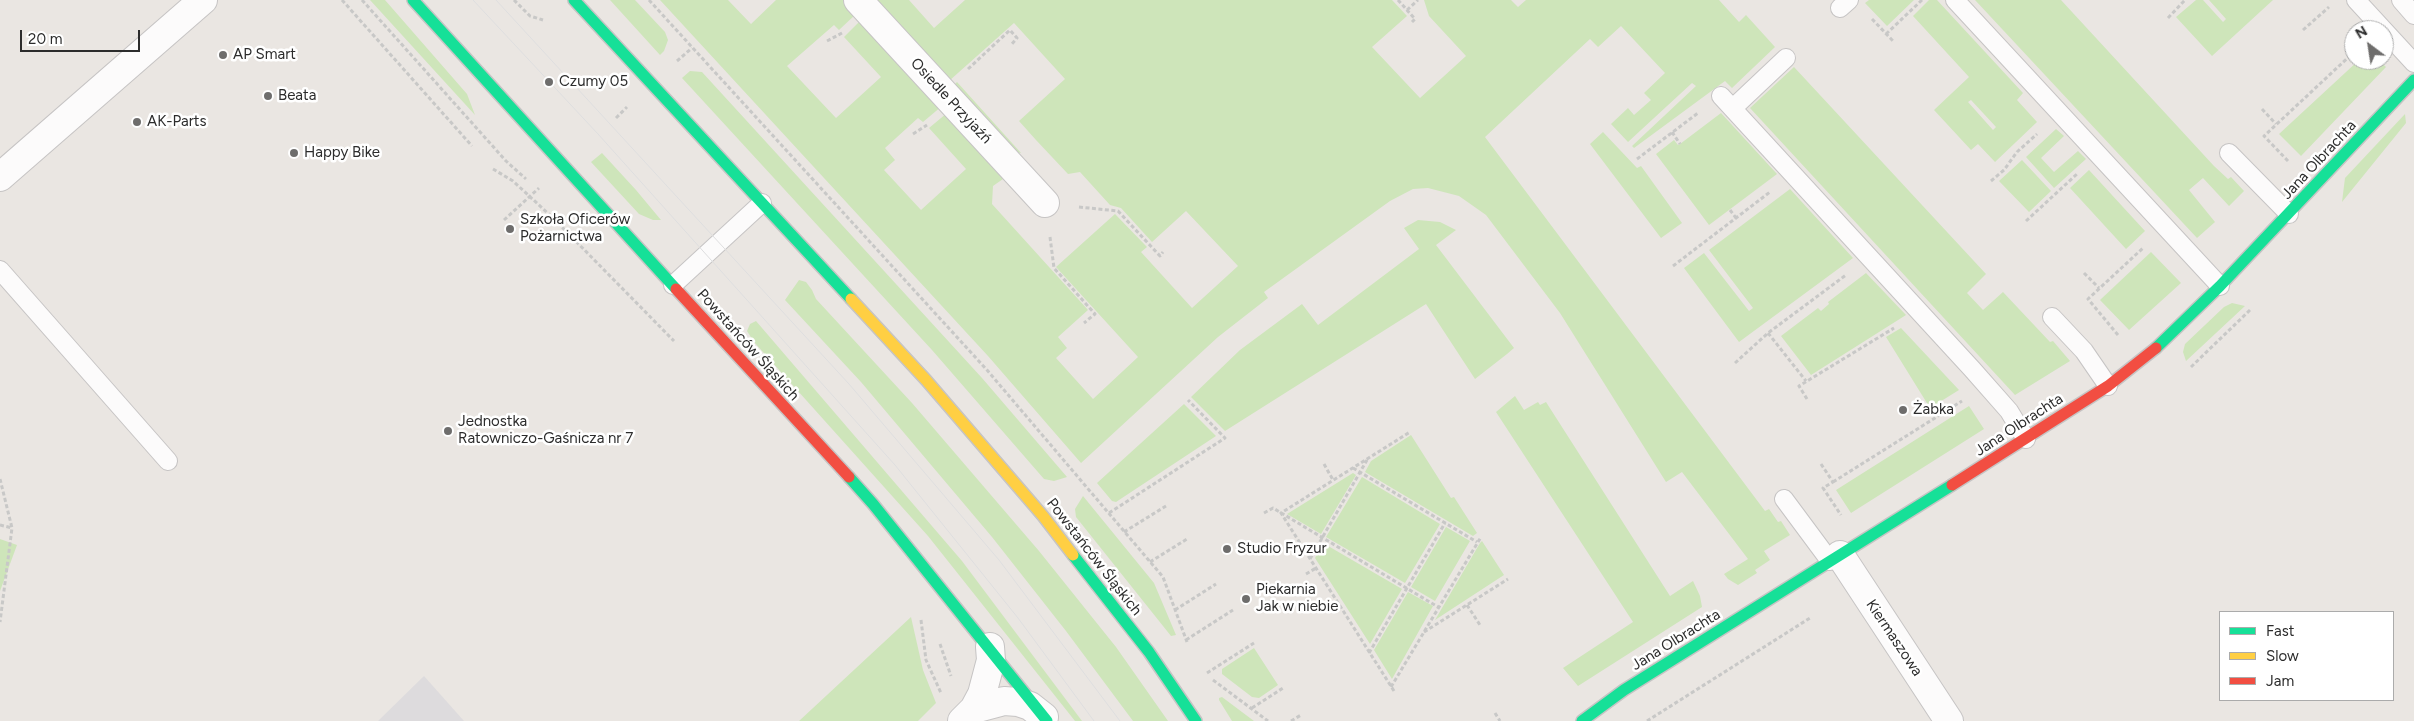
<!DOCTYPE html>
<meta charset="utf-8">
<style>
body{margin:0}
#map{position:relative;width:2414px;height:721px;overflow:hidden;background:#eae6e2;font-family:Figtree,sans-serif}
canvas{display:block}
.legend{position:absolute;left:2219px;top:611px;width:175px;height:90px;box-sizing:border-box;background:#fff;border:1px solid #ababab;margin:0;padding:6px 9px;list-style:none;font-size:15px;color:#2c2c2c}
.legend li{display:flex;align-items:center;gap:10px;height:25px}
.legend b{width:25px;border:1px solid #ababab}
.north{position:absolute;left:2344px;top:20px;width:50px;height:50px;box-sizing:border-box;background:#fff;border:1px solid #ababab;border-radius:50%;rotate:329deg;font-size:14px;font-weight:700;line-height:20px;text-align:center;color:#2c2c2c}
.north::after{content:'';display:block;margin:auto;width:18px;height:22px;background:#6e6d6c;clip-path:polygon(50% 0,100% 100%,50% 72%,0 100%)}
.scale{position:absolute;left:20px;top:30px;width:120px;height:22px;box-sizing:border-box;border:2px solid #2c2c2c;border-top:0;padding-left:6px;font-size:15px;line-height:18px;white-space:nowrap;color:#2c2c2c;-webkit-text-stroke:4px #fff;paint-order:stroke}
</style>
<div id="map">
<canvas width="2414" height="721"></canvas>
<ul class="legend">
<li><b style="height:6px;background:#16e098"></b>Fast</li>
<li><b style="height:6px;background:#ffcf43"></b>Slow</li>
<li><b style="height:6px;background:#f24e42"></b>Jam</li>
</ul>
<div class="north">N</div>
<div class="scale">20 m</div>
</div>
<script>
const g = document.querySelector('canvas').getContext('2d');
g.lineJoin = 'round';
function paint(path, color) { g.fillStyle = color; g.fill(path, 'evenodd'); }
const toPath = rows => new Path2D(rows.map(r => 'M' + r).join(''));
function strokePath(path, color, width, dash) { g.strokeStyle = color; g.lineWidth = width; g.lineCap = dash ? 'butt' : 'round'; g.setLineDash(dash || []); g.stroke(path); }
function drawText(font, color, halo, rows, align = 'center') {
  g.font = font + ' Figtree,sans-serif'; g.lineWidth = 5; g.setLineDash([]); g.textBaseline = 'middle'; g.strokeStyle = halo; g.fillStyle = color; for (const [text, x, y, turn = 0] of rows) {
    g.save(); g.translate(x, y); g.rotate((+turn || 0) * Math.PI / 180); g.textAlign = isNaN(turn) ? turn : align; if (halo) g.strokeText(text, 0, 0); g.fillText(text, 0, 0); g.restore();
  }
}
const industrial = toPath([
 [424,676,464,721,378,721]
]);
const green = toPath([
 [370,0,385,0,467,94,475,115],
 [610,0,635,0,665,32,668,40,664,51,660,55],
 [660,0,728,0,751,24,776,0,844,0,856,14,839,30,834,25,787,66,836,118,881,77,844,37,861,20,942,106,923,122,918,118,885,148,895,160,884,170,921,210,966,169,929,128,947,113,997,168,1003,179,993,186,992,204,1088,310,1058,337,1067,348,1056,358,1093,399,1138,357,1056,267,1115,214,1147,247,1141,252,1192,308,1238,266,1186,211,1152,242,1121,208,1110,205,1080,172,1068,174,1036,140,1019,121,1065,79,1014,23,949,81,874,0,909,0,934,28,965,0,1392,0,1407,16,1372,47,1420,98,1466,56,1429,16,1424,0,1511,0,1518,7,1526,0,1719,0,1739,22,1746,15,1775,47,1732,88,1725,81,1634,148,1632,146,1696,86,1692,83,1628,142,1611,124,1628,108,1634,115,1651,100,1644,93,1665,73,1621,26,1598,47,1590,39,1485,137,1765,511,1769,509,1778,522,1781,521,1790,535,1764,551,1770,560,1755,570,1757,573,1738,585,1728,579,1724,574,1748,559,1682,472,1666,482,1560,313,1486,215,1459,196,1428,188,1413,189,1390,201,1264,292,1268,298,1218,337,1081,463,988,356],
 [1869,0,1914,0,1887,26,1865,3],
 [1929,0,1937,0,2023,93,2017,100,2037,122,1995,162,1978,144,1971,150,1934,110,1969,77,1913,16],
 [1971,100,1996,127,1993,130,1968,102],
 [1975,0,2061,0,2214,166,2228,179,2231,177,2244,191,2229,206,2203,178,2189,190,2215,222,2197,238],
 [2196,0,2203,0,2223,22,2226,19,2209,0,2273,0,2212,56,2176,17],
 [2359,60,2379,60,2386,67,2301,156,2279,134],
 [1794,67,1986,274,1967,293,1983,310,2003,292,2050,342,2053,341,2070,361,2015,395,1750,108],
 [690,71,702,72,982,378,1067,477,1054,481,1044,479,932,350,682,78],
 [957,82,1021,153,1014,152,953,86],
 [1721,113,1777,174,1709,225,1656,154,1674,140,1678,145,1680,144],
 [2405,114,2406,123,2342,202,2345,178],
 [2056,129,2064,136,2041,158,2054,172,2078,151,2086,159,2054,188,2026,157],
 [1603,132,1637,168,1641,166,1682,223,1661,238,1590,144],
 [602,153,636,190,661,220,653,220,639,214,591,162],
 [2022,160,2051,191,2029,212,1999,181],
 [2089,170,2145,231,2126,249,2070,188],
 [1790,189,1853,258,1739,342,1684,268,1704,253,1749,311,1753,308,1709,250],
 [1418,220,1440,222,1456,230,1436,245,1514,348,1507,354,1475,379,1426,304,1225,431,1191,397,1240,350,1302,304,1318,325,1419,249,1404,228],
 [2151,252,2181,283,2129,330,2100,300],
 [1866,273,1906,315,1811,375,1781,336,1818,308,1821,311,1829,304,1828,302],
 [799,280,806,282,812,290,816,299,912,403,1039,551,1116,647,1168,721,1133,721,1066,631,992,537,861,382,785,300],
 [2232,303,2245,306,2186,361,2183,352,2185,344,2224,307],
 [756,321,962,561,1082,721,1075,721,928,536,754,342,747,331,750,324],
 [1901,328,1959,390,1930,408,1886,337],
 [1515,396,1524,410,1538,402,1540,405,1546,402,1670,596,1693,581,1700,596,1702,607,1578,686,1563,668,1633,622,1496,412],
 [1184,404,1216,436,1116,502,1112,501,1097,483],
 [1969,406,1984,429,1851,513,1836,490],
 [1411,435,1451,498,1454,497,1477,533,1473,536,1365,472,1371,461],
 [1353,473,1356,475,1321,534,1287,514],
 [1362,477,1440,524,1405,583,1326,537],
 [1083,496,1154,583,1176,635,1171,636,1076,517,1075,509],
 [1446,527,1470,541,1435,601,1411,587],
 [0,539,17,545,0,591],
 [1482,541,1504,575,1435,620,1480,543],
 [1323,543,1402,589,1370,644,1315,558],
 [1408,592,1433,606,1392,679,1374,650],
 [911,617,923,670,936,703,918,721,799,721],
 [1254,648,1278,685,1259,698,1252,697,1222,674,1222,669],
 [1222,697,1254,721,1232,721,1219,700,1219,698]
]);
const path = toPath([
 [342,0,472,146],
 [362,0,506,161,526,179],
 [514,0,530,16,543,20],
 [649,0,987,370,1163,577,1187,642],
 [1398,0,1415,19,1412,22],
 [1407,10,1418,0],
 [2168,18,2185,0],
 [1872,19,1894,42],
 [2303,30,2329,7],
 [1886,34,1922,0],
 [827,41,842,33],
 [677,61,692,48],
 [968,69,1010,30,1017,38,1011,45],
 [2262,109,2276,124],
 [616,118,627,107],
 [1672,132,1680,144],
 [913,134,927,125],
 [1637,159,1698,113],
 [2288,161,2264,136,2354,52],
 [493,169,513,181,553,218,674,341],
 [1991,181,2004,170,2017,152,2037,134],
 [1079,207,1118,211,1160,256,1163,252],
 [1730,210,1736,218],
 [504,220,539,188],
 [2026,221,2077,174],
 [1050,237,1054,268,1095,314,1084,323],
 [1673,266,1770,192],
 [2084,273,2099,288],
 [1768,333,1806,381],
 [2118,335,2088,299,2143,248],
 [1735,363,1768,333,1846,275],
 [2191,367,2250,310],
 [1807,399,1799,386,1894,328],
 [1324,464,1333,480],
 [1821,464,1833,482,1823,488,1841,515],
 [1353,468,1477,542],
 [0,479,12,528,0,622],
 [1833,482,1962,401],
 [1109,513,1225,438,1188,400],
 [1264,513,1273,508,1438,607],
 [0,525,12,528],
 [1124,532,1166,506],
 [1310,559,1367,460],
 [1150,562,1187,539],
 [1306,574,1316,568],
 [1467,605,1480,625],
 [1175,610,1216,584],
 [921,620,926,660,941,693],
 [1424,632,1508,579],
 [1186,640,1233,610],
 [940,644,951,676],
 [1369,653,1445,523],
 [1207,673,1254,643],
 [1213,680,1268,721],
 [1391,687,1481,537],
 [1394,691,1281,513,1410,432],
 [1252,708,1283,688],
 [1495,713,1500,721],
 [1291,721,1301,715],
 [1647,721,1810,618]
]);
const lane = toPath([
 [1955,0,2220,286],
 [2356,0,2414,63],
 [2401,0,2414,15],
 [1840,8,1849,0],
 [1721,96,1972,369,2009,411,2026,439],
 [1733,108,1786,58],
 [2229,153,2289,214],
 [0,270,168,461],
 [673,285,762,203],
 [2052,317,2084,351,2108,386],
 [1784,499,1830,561]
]);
const street = toPath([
 [858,0,1045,203],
 [0,177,203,0],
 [1840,555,1949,721],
 [974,709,1004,701,1018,702,1030,706,1044,717],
 [962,721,974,709,982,694,991,660,990,647]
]);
const fast = toPath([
 [413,0,676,289],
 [574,0,851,299],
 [2156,348,2220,286,2414,80],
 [849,477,873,504,1047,721],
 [1073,555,1149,652,1196,721],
 [1582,721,1624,690,1952,485]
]);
const slow = toPath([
 [851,299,926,380,1043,516,1073,555]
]);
const jam = toPath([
 [676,289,849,477],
 [1952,485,2108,386,2156,348]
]);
const tram = toPath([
 [473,0,598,134,895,465,1018,618,1094,721],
 [496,0,849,384,999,560,1120,721]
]);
const markers = [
 [223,55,5,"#6e6d6c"],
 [549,82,5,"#6e6d6c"],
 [268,96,5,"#6e6d6c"],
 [137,122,5,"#6e6d6c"],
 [294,153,5,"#6e6d6c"],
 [510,229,5,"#6e6d6c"],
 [1903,410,5,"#6e6d6c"],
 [448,431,5,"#6e6d6c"],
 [1227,549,5,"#6e6d6c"],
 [1246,599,5,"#6e6d6c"]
];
const poiNames = [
 ["AP Smart",233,55],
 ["Czumy 05",559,82],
 ["Beata",278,96],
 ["AK-Parts",147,122],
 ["Happy Bike",304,153],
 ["Szkoła Oficerów",520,220],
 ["Pożarnictwa",520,237],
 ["Żabka",1913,410],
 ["Jednostka",458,422],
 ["Ratowniczo-Gaśnicza nr 7",458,439],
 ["Studio Fryzur",1237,549],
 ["Piekarnia",1256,590],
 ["Jak w niebie",1256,607]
];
const streetNames = [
 ["Osiedle Przyjaźń",951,101,47],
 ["Jana Olbrachta",2319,160,-47],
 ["Powstańców Śląskich",748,345,48],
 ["Jana Olbrachta",2019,425,-33],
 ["Powstańców Śląskich",1094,557,52],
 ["Kiermaszowa",1894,638,56],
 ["Jana Olbrachta",1676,640,-32]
];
paint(industrial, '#dddbdd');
paint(green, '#cee5ba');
strokePath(lane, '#c6c4c4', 20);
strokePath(street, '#c6c4c4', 30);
strokePath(fast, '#c6c4c4', 14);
strokePath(slow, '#c6c4c4', 14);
strokePath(jam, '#c6c4c4', 14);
strokePath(path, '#c8c8c7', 3, [4, 2.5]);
strokePath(lane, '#fcfbfb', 18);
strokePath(street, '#fcfbfb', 28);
strokePath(fast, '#16e098', 11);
strokePath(slow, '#ffcf43', 11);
strokePath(jam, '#f24e42', 11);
strokePath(tram, '#dededf', 1);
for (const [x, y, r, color] of markers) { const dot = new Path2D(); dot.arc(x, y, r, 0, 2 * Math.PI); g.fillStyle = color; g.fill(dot); strokePath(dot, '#fff', 2); }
drawText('15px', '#2c2c2c', '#fff', poiNames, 'left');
drawText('15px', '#2c2c2c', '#fff', streetNames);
</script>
